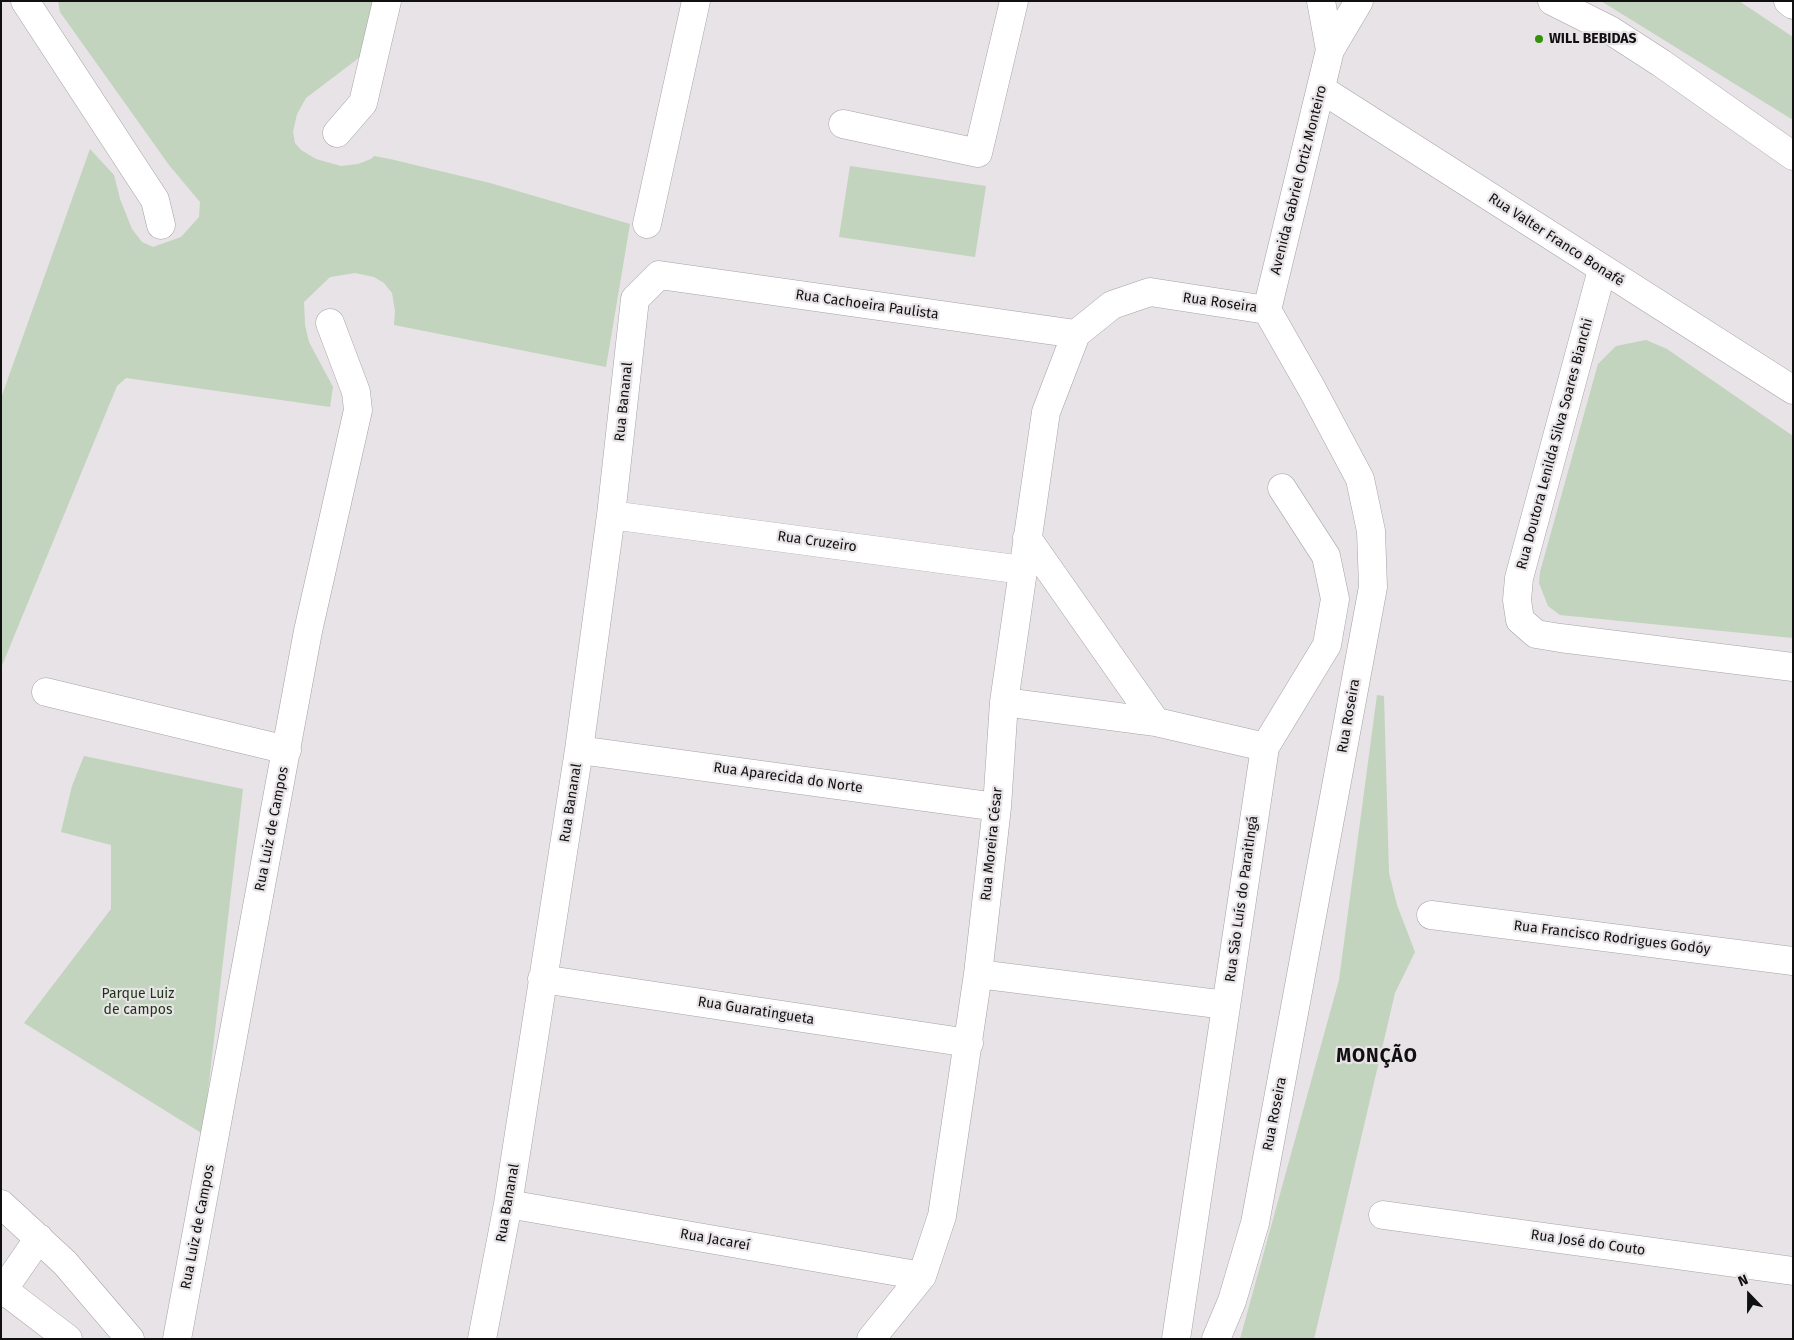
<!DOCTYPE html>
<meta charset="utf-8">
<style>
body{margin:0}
#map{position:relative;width:1794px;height:1340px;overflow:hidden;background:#e7e3e6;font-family:"Fira Sans",sans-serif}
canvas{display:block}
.frame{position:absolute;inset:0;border:2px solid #111011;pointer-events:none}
.north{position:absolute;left:1724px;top:1270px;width:50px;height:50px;-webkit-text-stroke:4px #e7e3e6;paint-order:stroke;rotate:338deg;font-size:14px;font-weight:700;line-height:20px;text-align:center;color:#111011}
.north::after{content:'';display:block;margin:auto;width:18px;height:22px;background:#111011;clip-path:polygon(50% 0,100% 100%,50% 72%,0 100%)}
</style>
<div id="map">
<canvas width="1794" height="1340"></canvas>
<div class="frame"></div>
<div class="north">N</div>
</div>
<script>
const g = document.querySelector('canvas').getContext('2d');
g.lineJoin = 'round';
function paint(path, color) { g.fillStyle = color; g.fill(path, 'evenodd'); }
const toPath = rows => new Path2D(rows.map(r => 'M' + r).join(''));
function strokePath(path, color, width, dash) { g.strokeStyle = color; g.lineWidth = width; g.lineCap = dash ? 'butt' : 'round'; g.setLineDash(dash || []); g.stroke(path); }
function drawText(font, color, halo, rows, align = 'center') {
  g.font = font + ' "Fira Sans",sans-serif'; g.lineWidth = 4.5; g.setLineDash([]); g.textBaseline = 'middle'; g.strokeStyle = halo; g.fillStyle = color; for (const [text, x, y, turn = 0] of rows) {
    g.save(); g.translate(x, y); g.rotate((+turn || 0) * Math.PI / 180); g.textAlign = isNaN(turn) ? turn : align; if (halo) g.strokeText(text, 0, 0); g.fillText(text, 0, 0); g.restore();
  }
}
const green = toPath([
 [58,1,377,1,364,54,306,98,297,114,293,132,295,143,301,150,316,159,341,166,358,164,371,159,374,156,390,159,490,183,630,224,606,367,394,325,395,311,392,293,384,283,374,277,355,273,330,277,304,302,305,325,309,342,333,387,330,407,126,378,117,386,1,668,1,398,90,149,114,175,120,199,132,229,142,242,153,247,181,237,199,217,200,202,169,165,60,12],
 [1601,1,1739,1,1793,37,1793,120],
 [850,166,986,186,975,257,839,237],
 [1646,340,1667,349,1793,436,1793,638,1560,615,1548,606,1539,583,1540,572,1598,364,1616,346],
 [1377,695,1384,696,1389,873,1397,905,1415,952,1395,993,1314,1339,1240,1339,1339,980],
 [84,756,243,789,203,1134,24,1023,111,909,111,845,61,832,72,786]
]);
const minor = toPath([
 [25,1,155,200,161,225],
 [1321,1,1330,50],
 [1321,89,1793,390],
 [843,124,978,153,1014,1],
 [337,133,363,103,387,1],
 [647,224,696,1],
 [1602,270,1519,578,1517,600,1520,620,1536,634,1560,638,1793,667],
 [1267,310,1330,50,1359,1],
 [1076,334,1112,305,1150,292,1267,310],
 [611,515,1023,570],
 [1027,538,1156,722],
 [46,692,287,750],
 [1004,702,1156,722,1265,747],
 [579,750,997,807],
 [1431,915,1793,961],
 [978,974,1226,1005],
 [542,979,969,1043],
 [1,1204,65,1263,130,1339],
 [508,1204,922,1276],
 [1383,1215,1793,1271],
 [1,1288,68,1339],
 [1,1293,39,1238],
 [177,1339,308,631,358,410,356,392,330,323],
 [482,1339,508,1204,579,750,611,515,635,299,659,275,1076,334],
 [871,1339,922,1276,942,1216,978,974,997,807,1004,702,1046,412,1076,334],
 [1176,1339,1265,747,1327,645,1335,599,1326,556,1282,488],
 [1216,1339,1232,1301,1255,1223,1373,587,1371,531,1360,479,1312,389,1267,310]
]);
const major = toPath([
 [1552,1,1610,30,1661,63,1793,156],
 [1788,1,1793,5]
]);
const markers = [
 [1539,39,5,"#349108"]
];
const poiNames = [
 ["WILL BEBIDAS",1549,39]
];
const streetNames = [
 ["Avenida Gabriel Ortiz Monteiro",1299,180,-76],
 ["Rua Valter Franco Bonafé",1556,240,33],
 ["Rua Roseira",1220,303,8],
 ["Rua Cachoeira Paulista",867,305,8],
 ["Rua Bananal",624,402,-84],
 ["Rua Doutora Lenilda Silva Soares Bianchi",1555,444,-75],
 ["Rua Cruzeiro",817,542,8],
 ["Rua Roseira",1349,716,-80],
 ["Rua Aparecida do Norte",788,778,8],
 ["Rua Bananal",571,803,-81],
 ["Rua Luiz de Campos",272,829,-79],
 ["Rua Moreira César",992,844,-84],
 ["Rua São Luís do ParaitIngá",1242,899,-82],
 ["Rua Francisco Rodrigues Godóy",1612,938,7],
 ["Rua Guaratingueta",756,1011,9],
 ["Rua Roseira",1275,1114,-79],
 ["Rua Bananal",508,1203,-80],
 ["Rua Luiz de Campos",198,1227,-79],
 ["Rua Jacareí",715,1240,10],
 ["Rua José do Couto",1588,1243,8]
];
const parkNames = [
 ["Parque Luiz",138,994],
 ["de campos",138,1010]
];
const districtNames = [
 ["MONÇÃO",1377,1057]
];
paint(green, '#c2d3be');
strokePath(minor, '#a6a2a5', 29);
strokePath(major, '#a6a2a5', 29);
strokePath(minor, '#fff', 28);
strokePath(major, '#fff', 28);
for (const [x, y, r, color] of markers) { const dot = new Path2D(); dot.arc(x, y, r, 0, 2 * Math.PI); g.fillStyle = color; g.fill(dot); strokePath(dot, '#e7e3e6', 2); }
drawText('bold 14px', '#111011', '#e7e3e6', poiNames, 'left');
drawText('14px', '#111011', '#e7e3e6', streetNames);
drawText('14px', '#1a3711', '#e7e3e6', parkNames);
g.letterSpacing = '1px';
drawText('bold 19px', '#111011', '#e7e3e6', districtNames);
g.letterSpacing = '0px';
</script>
